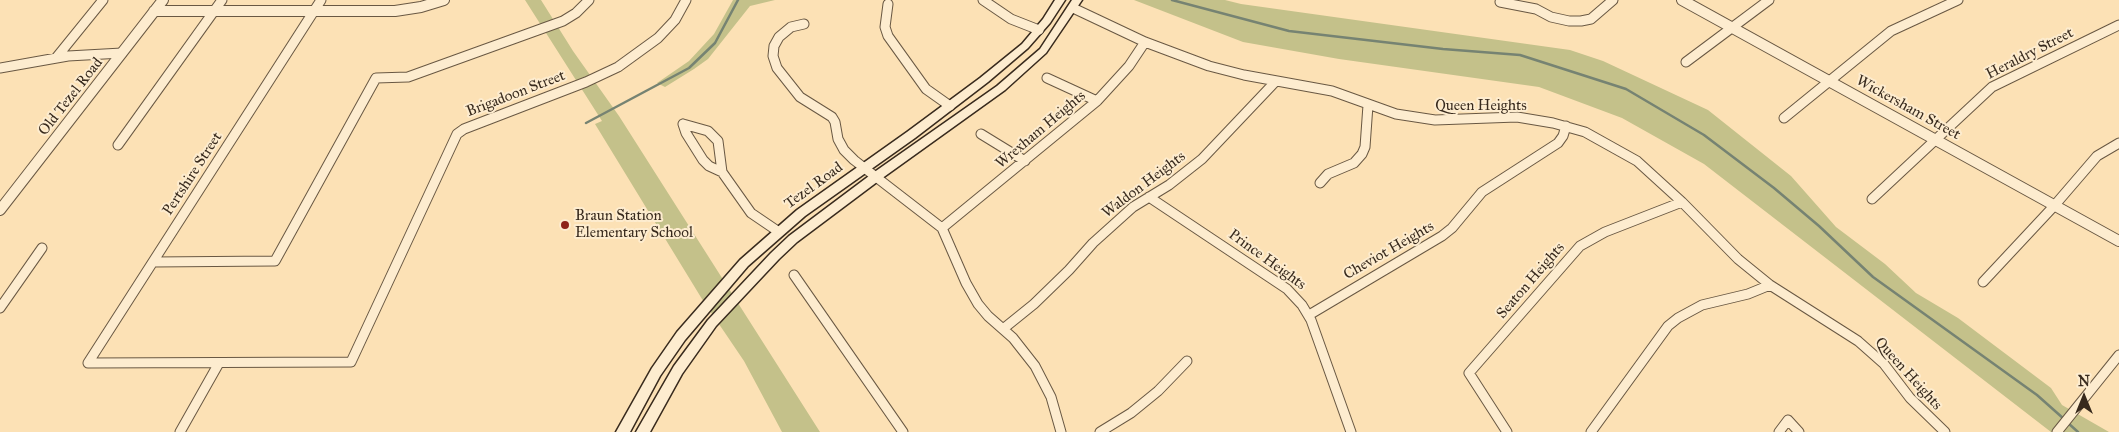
<!DOCTYPE html>
<style>
body{margin:0}
#map{position:relative;width:2119px;height:432px;overflow:hidden;background:#fce1b5;font-family:"IM FELL Great Primer",serif}
canvas{display:block}
.north{position:absolute;left:2059px;top:372px;width:50px;height:50px;-webkit-text-stroke:4px #fdeccf;paint-order:stroke;rotate:0deg;font-size:14px;font-weight:700;line-height:20px;text-align:center;color:#382a1d}
.north::after{content:'';display:block;margin:auto;width:18px;height:22px;background:#382a1d;clip-path:polygon(50% 0,100% 100%,50% 72%,0 100%)}
</style>
<div id="map">
<canvas width="2119" height="432"></canvas>
<div class="north">N</div>
</div>
<script>
const g = document.querySelector('canvas').getContext('2d');
g.lineJoin = 'round';
function paint(path, color) { g.fillStyle = color; g.fill(path, 'evenodd'); }
const toPath = rows => new Path2D(rows.map(r => 'M' + r).join(''));
function strokePath(path, color, width, dash) { g.strokeStyle = color; g.lineWidth = width; g.lineCap = dash ? 'butt' : 'round'; g.setLineDash(dash || []); g.stroke(path); }
function drawText(font, color, halo, rows, align = 'center') {
  g.font = font + ' "IM FELL Great Primer",serif'; g.lineWidth = 4; g.setLineDash([]); g.textBaseline = 'middle'; g.strokeStyle = halo; g.fillStyle = color; for (const [text, x, y, turn = 0] of rows) {
    g.save(); g.translate(x, y); g.rotate((+turn || 0) * Math.PI / 180); g.textAlign = isNaN(turn) ? turn : align; if (halo) g.strokeText(text, 0, 0); g.fillText(text, 0, 0); g.restore();
  }
}
const green = toPath([
 [525,0,541,0,573,51,619,116,820,432,782,432,744,361,702,299,595,124,602,121],
 [733,0,775,0,750,6,708,59,694,69,665,87,657,83,689,61,714,34],
 [1134,0,1225,0,1241,4,1570,50,1603,61,1708,110,1791,176,1836,227,1885,264,1916,293,1958,318,2051,388,2062,405,2109,432,2051,432,1704,164,1622,118,1539,87,1339,59,1243,42]
]);
const stream = toPath([
 [1172,0,1289,31,1443,49,1520,55,1626,89,1704,135,1774,188,1819,226,1873,277,2037,395,2064,419],
 [586,123,689,68,715,43,738,0],
 [2068,423,2078,432]
]);
const minor = toPath([
 [983,0,1011,19,1039,30],
 [1500,2,1536,9,1551,17,1569,21,1581,21,1591,19,1613,0],
 [888,4,885,27,888,36,926,89,950,106],
 [1073,8,1145,42,1209,66,1244,75,1332,91,1396,114,1435,120,1517,117,1553,123,1585,132,1637,161,1682,202,1738,259,1770,285,1858,341,1884,364,1910,398,1945,432],
 [804,24,791,27,779,37,774,46,773,56,777,68,800,97,832,117,835,122,838,139,844,150,854,160,942,228,966,283,978,304,988,316,1013,338,1035,366,1051,397,1061,432],
 [56,58,103,0],
 [1686,62,1769,0],
 [0,68,68,56,122,53],
 [1047,78,1097,101],
 [1784,118,1891,31,1958,0],
 [683,124,708,131,718,141,722,172,751,213,779,232],
 [683,124,686,133,703,160,709,166,722,172],
 [981,134,1025,161],
 [118,145,222,0],
 [1320,183,1328,174,1354,163,1362,154,1365,147,1368,105],
 [1149,197,1287,289,1302,305,1311,320,1351,432],
 [1872,199,1992,87,2119,25],
 [942,228,1097,101,1129,66,1145,42],
 [153,262,275,261,376,78,408,77,563,21,576,13,589,0],
 [794,275,903,432],
 [1983,282,2054,206,2097,156,2119,143],
 [0,308,42,248],
 [1309,315,1442,236,1452,228,1482,192,1558,143,1563,136,1566,126],
 [1003,329,1034,304,1069,270,1093,243,1133,207,1169,185,1202,159,1276,81],
 [88,363,351,362,457,134,464,129,586,82,618,67,658,38,675,20,686,0],
 [88,363,321,0],
 [180,432,219,363],
 [1100,432,1131,413,1158,391,1187,361],
 [1507,432,1469,373,1580,246,1605,232,1682,202],
 [1591,432,1668,326,1678,318,1702,305,1748,294,1770,285],
 [1779,432,1788,420,1799,432],
 [2057,432,2119,355]
]);
const tertiary = toPath([
 [1682,0,2119,241],
 [154,11,395,11,421,7,444,0],
 [0,210,163,0]
]);
const secondary = toPath([
 [1055,0,1065,0,1050,23,1028,48,988,82,915,138,805,216,748,266,685,340,660,376,630,432,616,432,652,368,677,332,740,260,797,210,907,132,980,78,1022,44,1043,19,1055,0],
 [1072,0,1082,0,1046,53,1005,90,881,179,797,242,779,259,716,326,682,374,650,432,636,432,674,366,708,320,771,253,789,236,873,173,997,86,1040,49,1072,0]
]);
const markers = [
 [565,225,5,"#8f2418"]
];
const streetNames = [
 ["Heraldry Street",2030,54,-27],
 ["Brigadoon Street",516,94,-21],
 ["Old Tezel Road",71,97,-52],
 ["Queen Heights",1481,106],
 ["Wickersham Street",1908,108,29],
 ["Wrexham Heights",1041,130,-40],
 ["Pertshire Street",193,174,-57],
 ["Waldon Heights",1144,185,-37],
 ["Tezel Road",814,186,-36],
 ["Cheviot Heights",1389,251,-30],
 ["Prince Heights",1267,260,36],
 ["Seaton Heights",1531,281,-49],
 ["Queen Heights",1908,374,48]
];
const poiNames = [
 ["Braun Station",575,216],
 ["Elementary School",575,233]
];
paint(green, '#c4c18a');
strokePath(stream, '#768372', 2.5);
strokePath(minor, '#695843', 11);
strokePath(tertiary, '#695843', 12);
strokePath(secondary, '#382a1d', 3);
strokePath(minor, '#fdeccf', 9);
strokePath(tertiary, '#fdeccf', 10);
paint(secondary, '#fdeccf');
for (const [x, y, r, color] of markers) { const dot = new Path2D(); dot.arc(x, y, r, 0, 2 * Math.PI); g.fillStyle = color; g.fill(dot); strokePath(dot, '#fdeccf', 2); }
drawText('15px', '#382a1d', '#fdeccf', streetNames);
drawText('15px', '#382a1d', '#fdeccf', poiNames, 'left');
</script>
